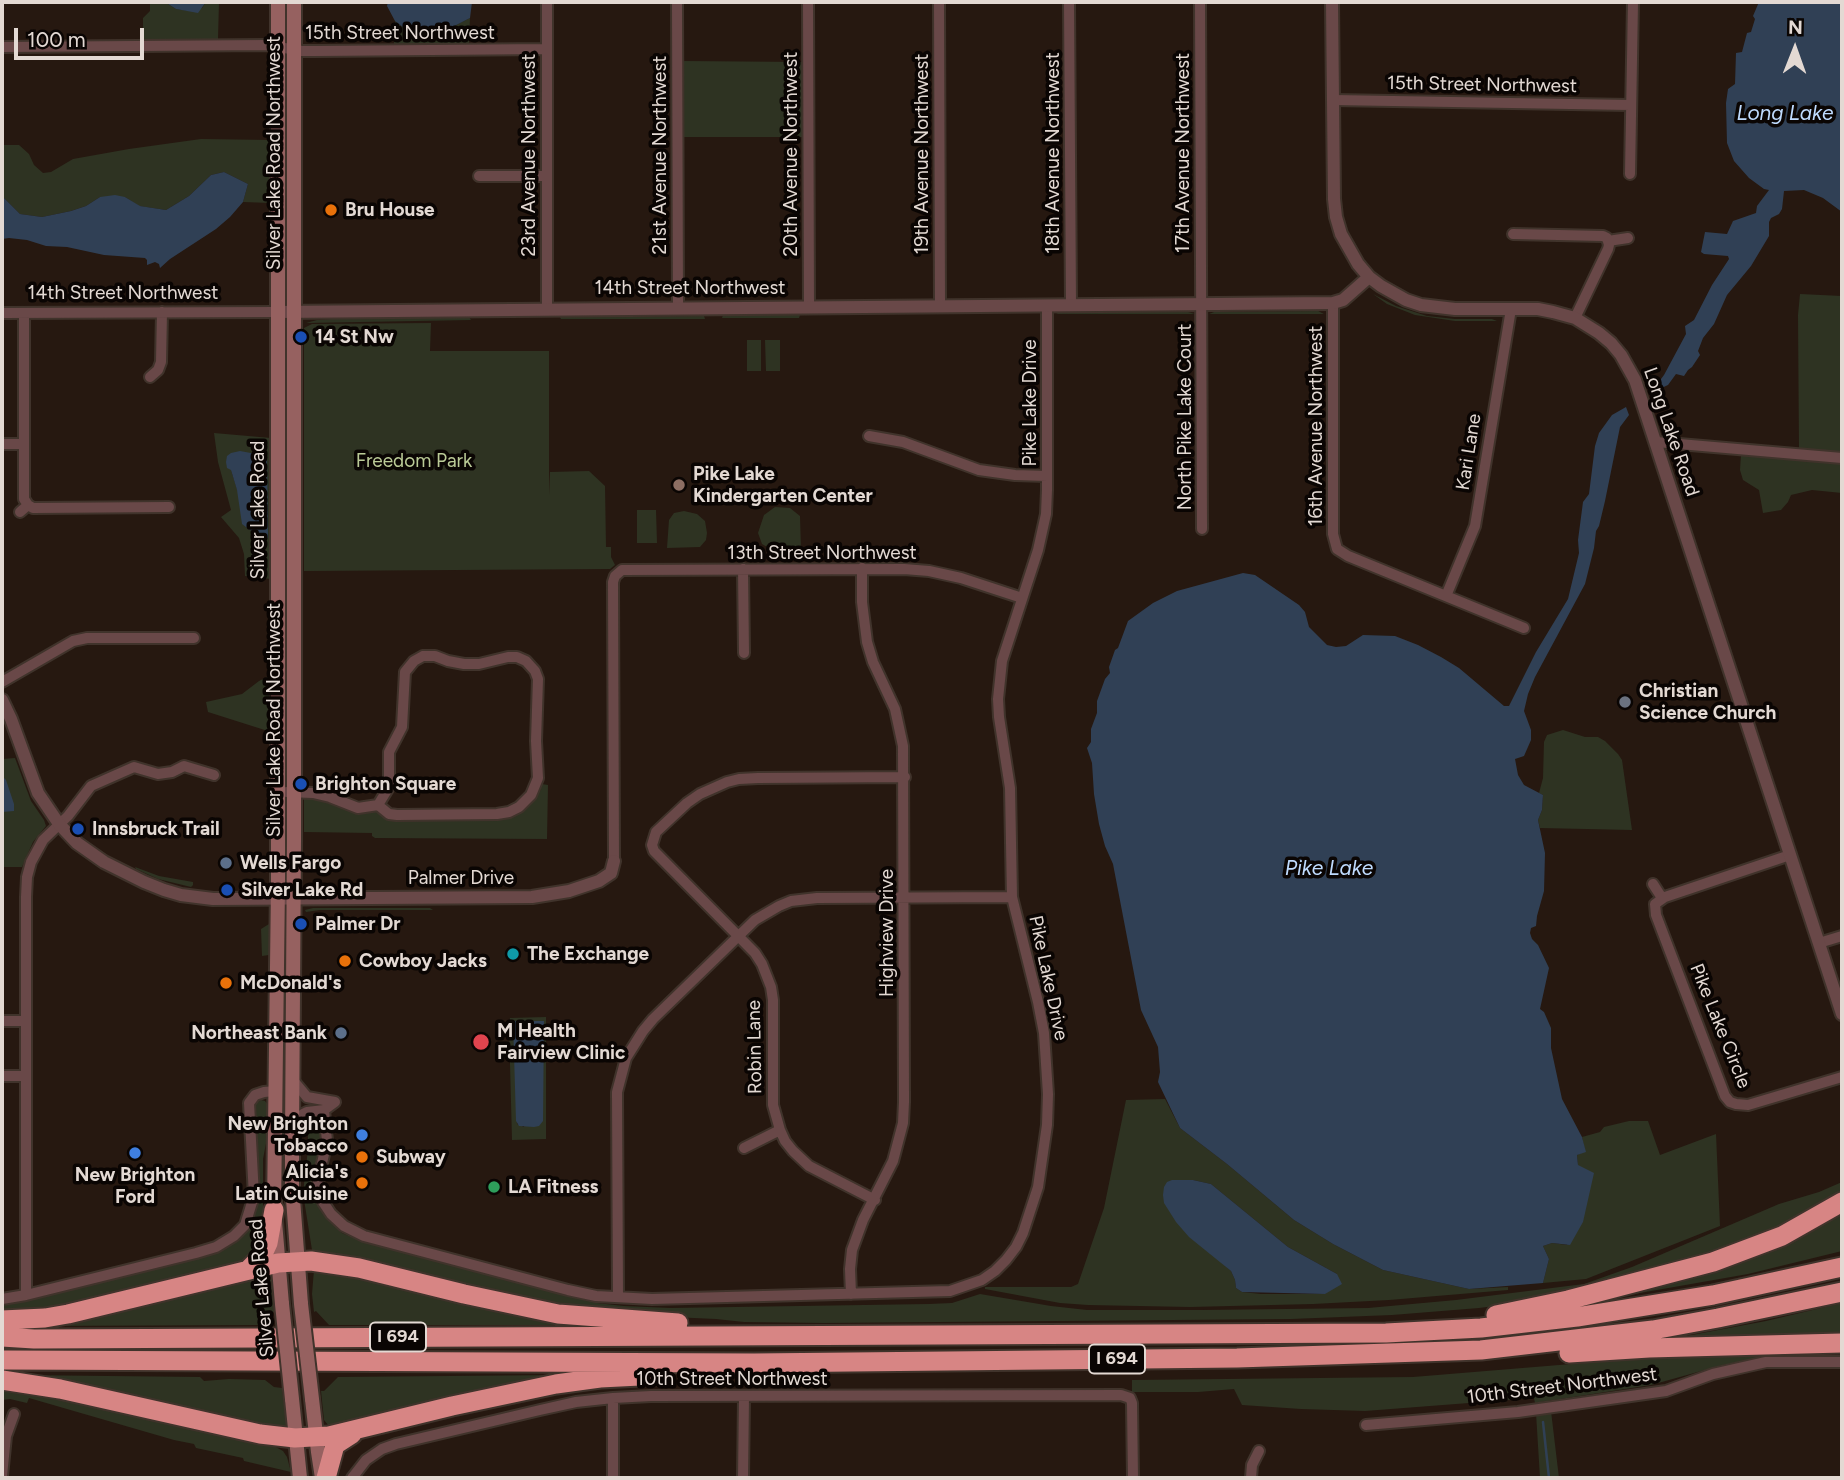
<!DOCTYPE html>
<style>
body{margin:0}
#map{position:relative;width:1844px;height:1480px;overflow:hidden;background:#261810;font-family:Figtree,sans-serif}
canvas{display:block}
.frame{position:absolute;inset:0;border:4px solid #e3d9d3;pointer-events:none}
.north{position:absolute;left:1760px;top:14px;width:70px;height:70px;-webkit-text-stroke:5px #0a0503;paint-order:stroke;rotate:1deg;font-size:19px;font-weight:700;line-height:28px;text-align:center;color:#e3d9d3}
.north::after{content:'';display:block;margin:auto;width:24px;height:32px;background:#e3d9d3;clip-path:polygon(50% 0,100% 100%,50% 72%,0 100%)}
.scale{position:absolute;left:14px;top:28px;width:130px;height:32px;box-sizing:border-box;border:4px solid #e3d9d3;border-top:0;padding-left:9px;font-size:21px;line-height:24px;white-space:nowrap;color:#e3d9d3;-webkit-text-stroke:5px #0a0503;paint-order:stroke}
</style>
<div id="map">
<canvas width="1844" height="1480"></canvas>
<div class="frame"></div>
<div class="north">N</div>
<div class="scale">100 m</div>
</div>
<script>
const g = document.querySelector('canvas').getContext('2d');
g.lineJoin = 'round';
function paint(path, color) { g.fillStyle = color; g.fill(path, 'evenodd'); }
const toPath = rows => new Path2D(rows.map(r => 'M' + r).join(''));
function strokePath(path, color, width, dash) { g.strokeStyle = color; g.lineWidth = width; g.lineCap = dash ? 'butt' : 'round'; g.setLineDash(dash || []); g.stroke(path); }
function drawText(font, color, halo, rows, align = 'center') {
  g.font = font + ' Figtree,sans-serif'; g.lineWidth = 7; g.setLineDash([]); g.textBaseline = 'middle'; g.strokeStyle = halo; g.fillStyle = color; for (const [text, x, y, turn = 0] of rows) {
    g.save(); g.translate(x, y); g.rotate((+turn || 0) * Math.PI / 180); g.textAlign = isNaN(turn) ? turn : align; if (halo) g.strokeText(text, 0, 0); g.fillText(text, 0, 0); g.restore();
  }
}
const green = toPath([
 [150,2,165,2,176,9,190,11,202,8,206,2,219,2,218,39,143,39,143,18,150,11],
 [470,18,469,43,394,44,395,21,418,39,428,39],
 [683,61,802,62,802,137,684,137],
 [201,139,271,140,271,203,243,202,248,184,224,172,211,175,189,196,166,210,139,206,125,197,100,197,86,206,71,211,42,217,20,214,2,196,2,145,19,145,29,154,34,165,43,173,51,172,73,159,129,149],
 [1373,294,1396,306,1427,316,1455,319,1492,319,1497,321,1455,321,1415,315,1387,304],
 [1800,294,1842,296,1842,453,1799,450,1798,315],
 [1318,311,1324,314,1209,314,1214,312],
 [1060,312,1188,312,1195,314,1056,314],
 [723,315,800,315,799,318,722,318],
 [704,316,705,319,561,319,560,317],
 [469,317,471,320,306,323,317,320,346,318],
 [431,323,430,351,549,351,549,495,550,472,589,471,605,486,606,547,611,547,611,557,615,565,610,569,304,571,304,328,312,324],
 [299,338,301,338,302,782,300,782],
 [747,340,761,340,761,371,747,371],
 [765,340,780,340,780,371,766,371],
 [214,433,271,438,271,579,245,576,244,554,239,538,221,517,231,510,218,462],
 [231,470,261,534,250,530],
 [1741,454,1841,463,1842,464,1842,493,1812,490,1791,495,1788,502,1781,510,1763,513,1759,490,1743,480,1740,470],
 [775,507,790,508,800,516,801,550,774,551,762,544,758,533,764,515],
 [637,510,656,510,657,543,637,543],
 [684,511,697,514,705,521,707,533,706,540,700,547,667,548,669,520,674,513],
 [271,675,271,732,208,712,206,702,242,694,259,681],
 [1563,730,1585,737,1598,737,1605,741,1618,754,1622,760,1632,830,1540,828,1538,820,1542,810,1543,795,1539,793,1543,778,1544,742,1547,735],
 [15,758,31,801,44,820,46,826,33,842,22,867,2,867,2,759],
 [542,784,548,785,547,839,375,838,372,836,372,833,304,832,304,799,318,799,330,802,354,813,363,814,375,811,389,819,497,819,530,802,540,791],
 [135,867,159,876,193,882,193,885,191,887,158,879,136,869],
 [313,908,430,908,433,910,320,910,306,912,305,910],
 [269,916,271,916,272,951,269,955,262,956,261,929,269,924],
 [546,1017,546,1139,512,1140,509,1026,510,1018],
 [514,1021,544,1022,524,1127,517,1124],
 [1165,1099,1180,1128,1227,1164,1294,1220,1333,1244,1383,1270,1469,1289,1508,1287,1508,1290,1389,1300,1313,1304,1190,1307,1088,1305,1060,1303,985,1289,985,1287,1071,1287,1078,1284,1104,1208,1126,1100],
 [1173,1180,1193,1180,1211,1184,1288,1247,1337,1274,1325,1294,1261,1294,1242,1292,1236,1288,1235,1280,1231,1271,1211,1253],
 [261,1100,265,1101,269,1106,269,1128,263,1159,263,1239,248,1262,56,1310,2,1316,2,1306,208,1256,224,1249,239,1239,254,1216,260,1196,254,1108,256,1102],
 [1629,1121,1648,1121,1660,1155,1716,1134,1720,1226,1586,1279,1543,1283,1549,1259,1543,1246,1552,1243,1567,1245,1578,1165,1577,1155,1585,1151,1582,1137,1600,1132,1604,1127],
 [308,1122,320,1122,320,1145,312,1175,314,1193,321,1210,326,1218,342,1233,359,1240,538,1287,597,1300,597,1303,624,1306,670,1308,929,1304,952,1303,980,1294,1051,1306,1087,1310,1202,1310,1368,1308,1456,1300,1584,1284,1632,1267,1779,1204,1819,1192,1842,1182,1842,1193,1800,1214,1782,1227,1703,1258,1518,1303,1479,1308,1392,1315,1291,1319,824,1323,744,1322,716,1319,582,1313,315,1252,312,1250,303,1193,308,1149],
 [1842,1209,1842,1251,1748,1274,1600,1300],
 [314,1270,338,1271,586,1325,329,1325,316,1311,314,1312,312,1294],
 [270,1272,275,1312,268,1314,265,1325,38,1326],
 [1842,1303,1842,1338,1665,1340,1766,1321],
 [1693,1354,1763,1355,1763,1357,1723,1365,1651,1385,1535,1403,1534,1398,1365,1411,1301,1409,1242,1405,1234,1389,1198,1392,1132,1392,1132,1380,1413,1377],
 [18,1375,200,1377,204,1381,229,1379,265,1380,274,1387,282,1388,287,1427,285,1429],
 [561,1375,329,1426,324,1420,321,1391,324,1391,338,1377],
 [2,1384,215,1434,272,1445,283,1451,287,1457,291,1472,244,1461,243,1458,196,1448,194,1444,174,1440,29,1398,27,1403,10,1399,2,1400],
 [1551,1411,1559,1478,1540,1478,1536,1413]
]);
const water = toPath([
 [165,2,206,2,198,13,176,9],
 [388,2,472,2,470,18,429,39,418,39,395,21,387,6],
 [1759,2,1842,2,1842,212,1823,198,1804,190,1784,191,1782,209,1779,214,1771,218,1769,222,1769,236,1751,266,1727,295,1714,324,1703,338,1698,351,1700,355,1692,367,1688,370,1684,376,1676,374,1668,385,1653,392,1652,386,1658,383,1664,375,1686,334,1685,326,1694,320,1712,285,1729,259,1728,256,1704,254,1701,252,1705,232,1727,234,1733,221,1756,213,1757,206,1769,190,1764,189,1749,178,1734,161,1727,143,1726,103,1728,89,1735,84,1736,53,1742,52,1747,33,1751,32,1755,19,1753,16],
 [224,172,248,184,243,202,230,217,216,229,170,259,160,268,159,264,155,262,147,265,147,260,145,258,104,255,67,247,46,246,27,240,9,238,2,239,2,196,20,214,42,217,71,211,86,206,100,197,115,195,125,197,140,206,166,210,189,196,211,175],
 [1626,407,1629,415,1620,427,1605,501,1599,526,1596,531,1594,548,1585,584,1535,677,1528,694,1524,711,1531,730,1531,740,1524,756,1515,759,1518,775,1524,785,1543,795,1542,810,1538,820,1545,853,1544,891,1537,916,1536,926,1531,928,1530,933,1532,939,1538,945,1549,968,1540,1009,1544,1012,1551,1028,1551,1048,1562,1099,1582,1137,1586,1152,1577,1155,1578,1165,1594,1173,1583,1222,1570,1245,1552,1243,1543,1246,1549,1259,1543,1283,1469,1289,1383,1270,1333,1244,1294,1220,1227,1164,1180,1128,1158,1082,1160,1072,1158,1047,1141,1010,1113,864,1105,846,1099,824,1094,794,1092,763,1087,748,1091,742,1091,729,1097,713,1097,701,1105,679,1110,673,1109,667,1115,650,1118,648,1128,621,1153,603,1177,591,1243,573,1255,575,1299,605,1305,612,1309,627,1327,645,1336,647,1346,646,1363,635,1395,636,1418,645,1441,657,1459,668,1504,706,1509,706,1536,652,1568,599,1579,553,1578,540,1583,502,1589,494,1595,446,1599,433,1612,415],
 [240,451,267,456,268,538,250,530,242,524,237,490,231,470,227,468,226,462,227,456,231,453],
 [2,776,6,780,14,804,14,811,2,812],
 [513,1021,544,1021,543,1121,539,1126,534,1127,519,1126,516,1121],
 [1172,1180,1193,1180,1211,1184,1288,1247,1337,1274,1342,1284,1325,1294,1242,1292,1236,1288,1235,1280,1231,1271,1189,1237,1176,1222,1164,1203,1163,1195,1164,1187,1167,1182]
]);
const stream = toPath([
 [1543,1422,1549,1478]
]);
const minor = toPath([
 [547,2,547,309],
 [677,2,678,308],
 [808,2,809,307],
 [939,2,940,306],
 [1069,2,1071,305],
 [1200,2,1202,529],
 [2,47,267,45,302,51,316,51,546,49],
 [1333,100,1630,105],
 [1630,174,1633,2],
 [479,176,546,176],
 [1513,234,1603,236,1607,238,1609,245,1608,249,1575,318],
 [1608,241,1628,238],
 [1333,303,1333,534,1337,549,1348,556,1524,628],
 [2,313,277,312],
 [150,377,158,370,161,362,162,312],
 [869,436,903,442,979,470,1015,475,1047,476],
 [1656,442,1842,458],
 [2,444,24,444],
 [28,505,33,508,169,507],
 [20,512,28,505,24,499,24,313],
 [743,569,744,653],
 [1446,596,1475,526,1511,309],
 [423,656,435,656,448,661,464,664,479,664,508,657,517,657,526,661,535,671,538,679,536,741,538,778,531,795,519,807,509,812,497,814,397,815,389,814,378,805,389,787,389,752,402,727,405,672,414,661,423,656],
 [2,682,73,641,87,638,194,638],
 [287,792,313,793,330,797,358,808,378,805],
 [1790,855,1665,897,1655,904,1656,915,1725,1096,1730,1102,1736,1104,1748,1105,1842,1077],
 [614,861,613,582,615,576,622,570,904,569,929,571,961,578,1022,598],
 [1653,884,1662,898],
 [1819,943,1842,936],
 [2,1021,25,1021],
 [2,1076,25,1076],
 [292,1079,307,1097,335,1102],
 [324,1110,327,1141,318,1181,321,1193,323,1202,331,1214,344,1226,364,1236,568,1290,596,1296,652,1299,950,1291,982,1280,995,1271,1006,1260,1016,1247,1023,1233,1038,1187,1047,1125,1048,1094,1044,1033,1038,1002,1012,897,1010,788,999,717,998,699,1002,661,1038,550,1046,514,1047,490,1047,305],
 [294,1133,303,1114,307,1112,324,1110,335,1102],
 [744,1148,780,1130],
 [875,1200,809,1166,793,1151,785,1141,780,1130,773,1105,773,1000,771,987,762,964,755,953,654,851,652,845,656,832,687,803,700,794,727,782,739,779,758,778,905,777],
 [851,1294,850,1269,852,1250,863,1220,893,1161,903,1123,904,1102,903,746,895,709,873,662,867,642,862,602,862,568],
 [26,1295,26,897,27,877,31,862,43,840,68,816,91,786,134,767,158,774,172,772,184,766,214,775],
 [618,1297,617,1092,626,1058,643,1031,653,1019,755,920,779,906,791,901,817,898,1012,897],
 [2,1299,26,1295,196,1253,216,1247,234,1236,245,1225,254,1196,249,1103,255,1095,264,1092,275,1091],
 [613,1398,613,1478],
 [1366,1425,1518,1412,1666,1391,1713,1374,1766,1362,1842,1362],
 [2,1476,6,1436,14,1414],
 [352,1478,366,1460,382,1449,396,1444,540,1410,576,1402,613,1398,651,1396,1121,1395,1130,1398,1132,1403,1133,1478],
 [743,1478,744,1397],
 [1251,1478,1252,1465,1259,1451]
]);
const tertiary = toPath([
 [1332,2,1334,199,1336,217,1341,234,1358,264,1369,277,1381,286,1406,300,1421,305,1455,309,1538,309,1553,312,1575,318,1599,333,1611,343,1621,355,1635,380,1842,1014],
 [277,312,1333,303,1343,300,1369,277],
 [2,700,11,719,38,793,59,824,77,843,104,862,144,882,164,890,181,895,213,899,532,897,569,891,599,881,611,873,614,861]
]);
const secondary = toPath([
 [278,2,278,885,274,1210,282,1304],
 [294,2,294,841,292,1140,292,1186,301,1304],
 [292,1399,300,1478],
 [312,1399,318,1452,322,1478]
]);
const motorway = toPath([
 [248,1270,262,1256,268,1243,274,1210],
 [1496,1315,1568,1300,1713,1262,1782,1236,1842,1202],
 [2,1320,45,1318,68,1314,278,1263,311,1261,359,1268,464,1294,558,1314,678,1323],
 [2,1337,34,1339,1386,1333,1481,1328,1577,1317,1713,1295,1842,1267],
 [1569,1353,1649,1348,1842,1343],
 [2,1360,754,1363,1237,1358,1481,1350,1653,1330,1718,1318,1842,1292],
 [2,1380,60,1389,260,1434,295,1438,329,1436,452,1406,556,1384,600,1378,660,1375],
 [326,1478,335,1445,352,1434]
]);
const secondaryBridge = toPath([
 [282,1304,292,1399],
 [301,1304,312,1399]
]);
const markers = [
 [331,210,7,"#e8710a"],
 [301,337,7,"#1a4fb4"],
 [679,485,7,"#8d6e63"],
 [1625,702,7,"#6b7280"],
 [301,784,7,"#1a4fb4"],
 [78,829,7,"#1a4fb4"],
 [226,863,7,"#5c6f8a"],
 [227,890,7,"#1a4fb4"],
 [301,924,7,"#1a4fb4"],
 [513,954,7,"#0f9aa8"],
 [345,961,7,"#e8710a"],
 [226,983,7,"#e8710a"],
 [341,1033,7,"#5c6f8a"],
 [481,1042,9,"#e0444e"],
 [362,1135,7,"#3f7fe0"],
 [135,1153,7,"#3f7fe0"],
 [362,1157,7,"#e8710a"],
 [362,1183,7,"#e8710a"],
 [494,1187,7,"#2e9e5b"]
];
const shields = [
 [398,1337,56],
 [1117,1359,56]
];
const shieldNames = [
 ["I 694",398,1337],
 ["I 694",1117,1359]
];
const streetNames = [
 ["15th Street Northwest",400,33],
 ["15th Street Northwest",1482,85,1],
 ["Silver Lake Road Northwest",274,153,-90],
 ["18th Avenue Northwest",1053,153,-90],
 ["17th Avenue Northwest",1183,153,-90],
 ["20th Avenue Northwest",791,154,-90],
 ["19th Avenue Northwest",922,154,-90],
 ["23rd Avenue Northwest",529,155,-90],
 ["21st Avenue Northwest",660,155,-90],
 ["14th Street Northwest",690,288],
 ["14th Street Northwest",123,293],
 ["Pike Lake Drive",1030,403,-90],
 ["North Pike Lake Court",1185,417,-90],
 ["16th Avenue Northwest",1316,426,-90],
 ["Long Lake Road",1671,432,71],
 ["Kari Lane",1469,452,-81],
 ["Silver Lake Road",258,510,-90],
 ["13th Street Northwest",822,553],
 ["Silver Lake Road Northwest",274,720,-90],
 ["Palmer Drive",461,878],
 ["Highview Drive",887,933,-90],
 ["Pike Lake Drive",1048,978,78],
 ["Pike Lake Circle",1720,1026,68],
 ["Robin Lane",755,1047,-91],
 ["Silver Lake Road",262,1288,-95],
 ["10th Street Northwest",732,1379],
 ["10th Street Northwest",1562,1386,-7]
];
const poiNames = [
 ["Bru House",345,210],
 ["14 St Nw",315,337],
 ["Pike Lake",693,474],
 ["Kindergarten Center",693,496],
 ["Christian",1639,691],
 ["Science Church",1639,713],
 ["Brighton Square",315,784],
 ["Innsbruck Trail",92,829],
 ["Wells Fargo",240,863],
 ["Silver Lake Rd",241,890],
 ["Palmer Dr",315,924],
 ["The Exchange",527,954],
 ["Cowboy Jacks",359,961],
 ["McDonald's",240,983],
 ["M Health",497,1031],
 ["Fairview Clinic",497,1053],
 ["Northeast Bank",327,1033,"right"],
 ["New Brighton",348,1124,"right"],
 ["Tobacco",348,1146,"right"],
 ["Subway",376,1157],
 ["Alicia's",348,1172,"right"],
 ["Latin Cuisine",348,1194,"right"],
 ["New Brighton",135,1175,"center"],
 ["Ford",135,1197,"center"],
 ["LA Fitness",508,1187]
];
const parkNames = [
 ["Freedom Park",414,461]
];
const waterNames = [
 ["Long Lake",1785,114],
 ["Pike Lake",1329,869]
];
paint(green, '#2e3322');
paint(water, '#304055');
strokePath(stream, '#304055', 2.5);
strokePath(minor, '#40332b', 14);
strokePath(tertiary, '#40332b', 16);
strokePath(secondary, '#40332b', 18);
strokePath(motorway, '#40332b', 23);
strokePath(minor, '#694848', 10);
strokePath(tertiary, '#694848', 12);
strokePath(secondary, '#966160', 14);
strokePath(motorway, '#d78584', 19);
strokePath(secondaryBridge, '#40332b', 18, []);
strokePath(secondaryBridge, '#966160', 14);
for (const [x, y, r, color] of markers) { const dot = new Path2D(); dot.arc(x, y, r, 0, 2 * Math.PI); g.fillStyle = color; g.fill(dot); strokePath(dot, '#0a0503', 2.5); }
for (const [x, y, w] of shields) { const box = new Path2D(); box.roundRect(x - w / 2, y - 14.5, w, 29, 5); g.fillStyle = '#0a0503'; g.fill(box); strokePath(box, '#e3d9d3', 2); }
drawText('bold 18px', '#e3d9d3', null, shieldNames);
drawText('19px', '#e3d9d3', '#0a0503', streetNames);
drawText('bold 19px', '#e3d9d3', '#0a0503', poiNames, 'left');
drawText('19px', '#bbcb97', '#0a0503', parkNames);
drawText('italic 21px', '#bfdbfe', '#0a0503', waterNames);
</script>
